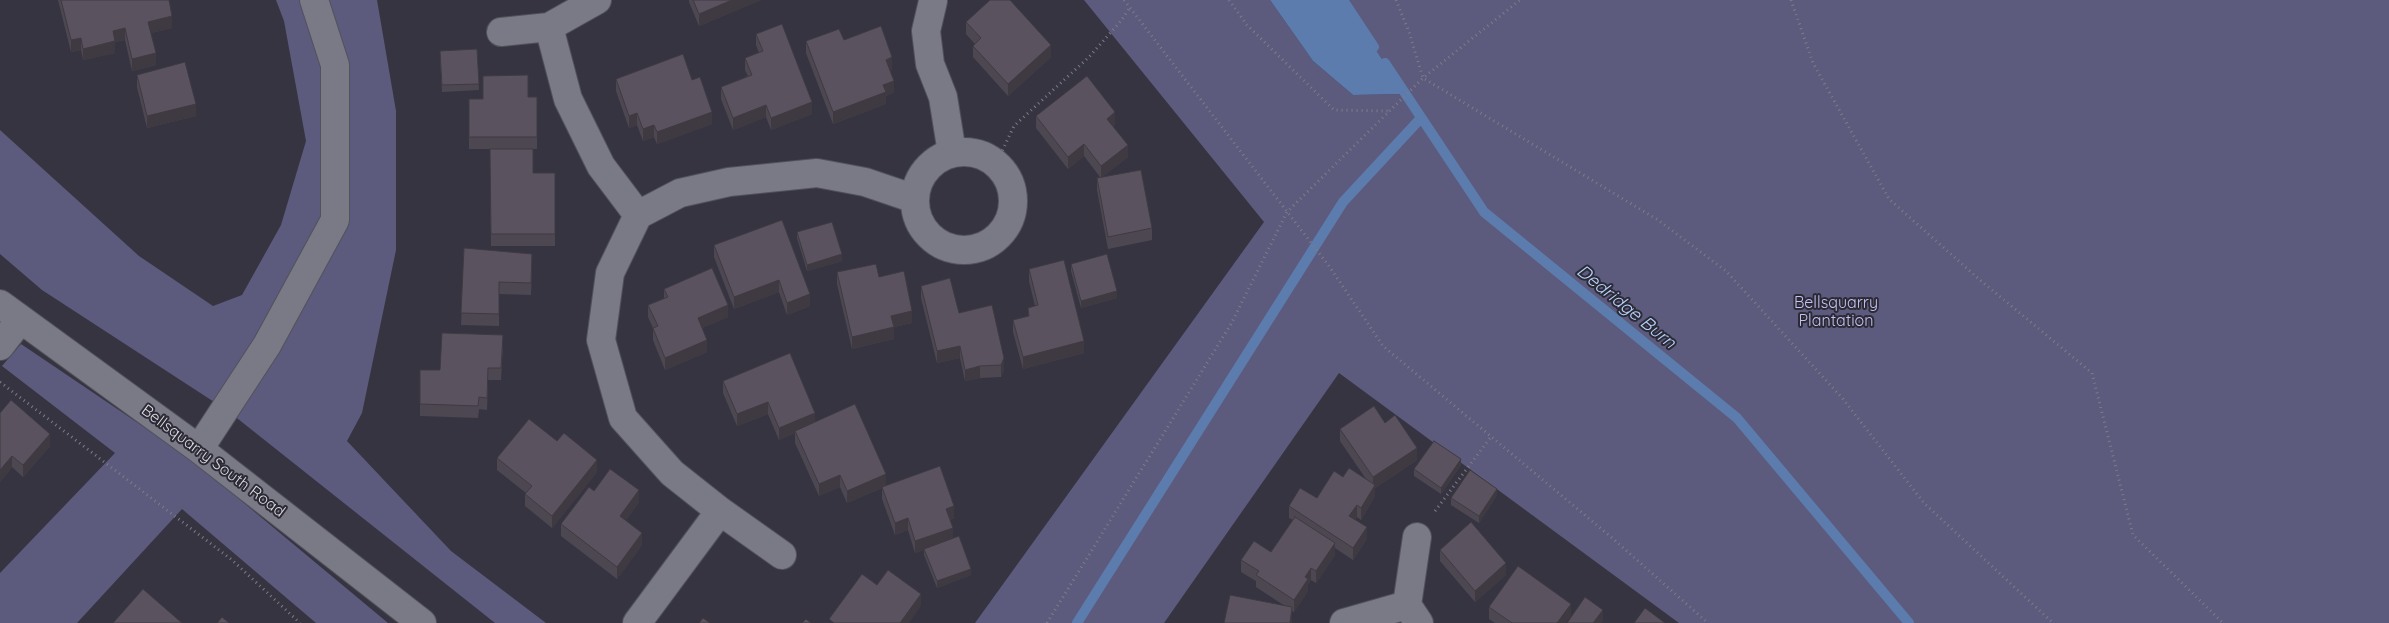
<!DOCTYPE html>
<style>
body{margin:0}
canvas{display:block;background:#353440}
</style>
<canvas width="2389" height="623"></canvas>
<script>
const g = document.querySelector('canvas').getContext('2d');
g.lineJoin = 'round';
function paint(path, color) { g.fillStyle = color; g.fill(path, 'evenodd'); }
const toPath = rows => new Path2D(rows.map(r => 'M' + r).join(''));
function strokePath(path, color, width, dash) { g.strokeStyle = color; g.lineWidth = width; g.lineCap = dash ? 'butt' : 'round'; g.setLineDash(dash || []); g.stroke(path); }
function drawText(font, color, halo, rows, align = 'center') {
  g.font = font + ' Quicksand,sans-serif'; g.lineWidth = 4; g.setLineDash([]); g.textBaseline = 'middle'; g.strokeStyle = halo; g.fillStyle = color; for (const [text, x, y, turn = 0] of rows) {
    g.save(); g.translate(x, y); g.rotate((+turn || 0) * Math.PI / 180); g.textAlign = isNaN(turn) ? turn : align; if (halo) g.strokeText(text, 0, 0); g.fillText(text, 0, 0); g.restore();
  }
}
const green = toPath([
 [276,0,377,0,396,111,396,250,362,413,347,441,451,551,546,623,495,623,228,411,42,290,0,254,0,130,139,256,213,306,242,295,281,225,306,141,284,21],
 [1084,0,1270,0,1313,61,1353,95,1405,94,1343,0,2389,0,2389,623,1679,623,1339,373,1164,623,975,623,1264,222],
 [21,344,190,458,388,623,316,623,182,509,77,623,0,623,0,573,115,453,2,366]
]);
const water = toPath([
 [1270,0,1343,0,1405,94,1353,95,1313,61]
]);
const stream = toPath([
 [1343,0,1374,47],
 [1385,63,1484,212,1737,418,1909,623],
 [1077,623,1343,202,1421,118]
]);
const path = toPath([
 [1124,0,1329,266,1383,346,1611,537,1708,623],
 [1229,0,1247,25,1334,110,1388,111],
 [1396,0,1409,32,1423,78,1658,220,1726,271,1843,399,1924,503,2053,623],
 [1791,0,1813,63,1889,199,1980,280,2092,373,2133,535,2223,623],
 [996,164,1014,126,1089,57,1121,21,1130,7],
 [0,382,232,560,300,623],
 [1435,511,1490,438],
 [1047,623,1231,324,1287,212,1423,78,1520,0]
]);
const minor = toPath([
 [933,1,926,31,930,64,943,97,952,153],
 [549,27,597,0],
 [501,32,549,27,568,99,601,166,638,215,610,273,601,340,623,418,672,473,720,511],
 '915 201a49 49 0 1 1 98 0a49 49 0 1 1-98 0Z',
 [638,215,680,193,729,182,817,173,865,182,915,199],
 [0,304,199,449,422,623],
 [0,346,20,320],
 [199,449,267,345,335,220,335,65,314,0],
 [1407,605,1417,537],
 [637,623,720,511,782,555],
 [1344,623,1407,605,1419,623]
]);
const wall = toPath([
 [58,0,169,0,172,28,151,33,156,65,132,71,125,40,115,42,115,53,83,60,81,50,71,52],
 [689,0,761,0,699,26,689,2],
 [966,22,1051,57,1008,96,973,57,973,46,975,44,966,34],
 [756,34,812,114,771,130,766,117,733,130,721,99,721,87,748,76,745,70,745,58,759,53,756,45],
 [844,40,892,69,890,70,894,92,886,96,886,104,833,124,806,53,806,41],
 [477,49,479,90,442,92,440,58],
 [137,75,196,116,147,128,137,87],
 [616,79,692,80,712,124,657,144,654,137,643,141,637,125,629,128,616,91],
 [537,97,537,149,512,149,533,173,555,173,555,246,491,246,490,149,469,149,469,99],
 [1036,116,1115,124,1113,126,1128,157,1102,177,1152,228,1152,240,1108,249,1097,190,1097,178,1100,177,1084,156,1068,169,1036,128],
 [797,232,842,261,807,271,797,238],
 [714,245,810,294,810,306,787,315,779,292,734,309,714,257],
 [464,248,532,266,531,295,499,294,499,326,461,325],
 [1071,264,1117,298,1081,308,1071,271],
 [1029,269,1084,353,1023,369,1013,332,1013,320,1028,316,1028,308,1035,306,1029,281],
 [837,272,879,277,912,323,894,327,894,339,852,349,837,284],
 [921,286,959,313,992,305,1004,370,1001,377,980,378,965,381,960,358,937,363,921,298],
 [664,289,728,317,702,328,707,352,665,370,653,340,653,328,648,317,648,305,664,299],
 [503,346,501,380,488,380,487,410,479,409,478,418,420,416,420,370,440,370],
 [723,381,815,422,886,485,954,518,950,520,953,538,971,575,937,588,924,555,924,550,915,553,908,530,895,535,882,499,882,488,847,503,840,487,819,496,795,443,795,433,779,440,768,414,737,426,723,393],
 [0,413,50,446,23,477,12,467,0,482],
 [1385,423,1417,460,1375,488,1375,496,1361,520,1357,517,1355,520,1367,539,1353,560,1335,548,1335,555,1316,583,1311,580,1308,584,1308,591,1294,612,1292,611,1292,623,1224,623,1285,606,1256,587,1256,581,1241,572,1241,560,1271,552,1293,520,1289,518,1289,506,1317,498,1343,477,1366,479,1340,441,1340,429],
 [557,441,597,472,552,528,525,506,525,494,526,493,497,470,497,458],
 [1461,465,1441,494,1414,476,1414,469],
 [594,491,639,502,626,520,642,545,617,579,561,536,561,524],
 [1497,495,1479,523,1451,505,1451,498],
 [1440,550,1506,575,1475,602,1440,561],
 [1489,607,1571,616,1565,623,1495,623,1489,619]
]);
const shadedWall = toPath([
 [732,0,761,0,699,26,699,14],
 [172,16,172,28,148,34,148,22],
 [125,28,125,40,115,42,115,53,83,60,83,49,113,31],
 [81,38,81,50,71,52,71,40],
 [1051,45,1051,57,1008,96,1008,84],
 [156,53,156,65,132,71,132,59],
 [892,57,892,69,886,72,886,60],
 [894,81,894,92,886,96,886,104,833,124,833,112,883,85],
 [812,102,812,114,771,130,771,118],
 [196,104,196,116,147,128,147,116],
 [766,105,766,117,733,130,733,118],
 [712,112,712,124,657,144,657,132],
 [1115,112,1115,124,1107,131,1107,119],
 [637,113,637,125,629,128,629,116],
 [654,125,654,137,643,141,643,129],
 [1084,144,1084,156,1068,169,1068,157],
 [1128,145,1128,157,1101,178,1101,166],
 [842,254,842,261,807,271,807,265],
 [779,280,779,292,734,309,734,297],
 [1117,291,1117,298,1081,308,1081,301],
 [810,294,810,306,787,315,787,303],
 [728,305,728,317,698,330,698,318],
 [912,311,912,323,894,327,894,339,852,349,852,337,891,316],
 [707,340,707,352,665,370,665,358],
 [1084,341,1084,353,1023,369,1023,357],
 [960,346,960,358,937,363,937,351],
 [1004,358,1004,370,1001,377,1001,365],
 [980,366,980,378,965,381,965,370],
 [768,402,768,414,737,426,737,414],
 [815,413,815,425,795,431,795,433,779,440,779,428],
 [50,434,50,446,23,477,23,465],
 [1417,448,1417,460,1375,488,1375,496,1361,520,1361,508,1373,488,1373,477],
 [12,456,12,467,0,482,0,470],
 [1461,459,1461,465,1441,494,1441,488],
 [597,460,597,472,552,528,552,516],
 [886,474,886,486,847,503,847,491],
 [840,475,840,487,819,496,819,484],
 [1497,489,1497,495,1479,523,1479,516],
 [639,490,639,502,620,528,620,516],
 [1357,505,1357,517,1349,528,1349,516],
 [954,506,954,518,946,521,946,509],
 [908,518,908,530,895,535,895,523],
 [1367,527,1367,539,1353,560,1353,548],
 [953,528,953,540,915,553,915,541],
 [642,533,642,545,617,579,617,567],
 [1335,543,1335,555,1316,583,1316,571],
 [1506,563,1506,575,1475,602,1475,591],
 [1311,568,1311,580,1308,584,1308,591,1294,612,1294,600,1305,577],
 [971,569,971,575,937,588,937,581],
 [921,594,921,606,909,623,900,623],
 [1571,604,1571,616,1565,623,1557,623],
 [1292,607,1292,623,1290,623],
 [1603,610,1603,621,1601,623,1593,623]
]);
const building = toPath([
 [61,0,169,0,172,16,148,22,156,53,132,59,125,28,113,31,115,41,83,49,81,38,71,40,61,0],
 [693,0,732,0,699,14,693,0],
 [990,0,1010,0,1051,45,1008,84,973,46,981,38,966,22,990,0],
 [782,24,812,102,771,118,766,105,733,118,721,87,752,75,745,58,763,51,756,34,782,24],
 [881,26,892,57,886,60,894,81,883,85,886,92,833,112,806,41,839,29,844,40,881,26],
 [477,49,479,84,442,85,440,51,477,49],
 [683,54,692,80,700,77,712,112,657,132,654,125,643,129,637,113,629,116,616,79,683,54],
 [185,62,196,104,147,116,137,75,185,62],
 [528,75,528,97,537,97,537,137,469,137,469,99,483,99,483,76,528,75],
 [1087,76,1115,112,1107,119,1128,145,1101,166,1084,144,1068,157,1036,116,1087,76],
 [490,149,533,149,533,173,555,173,555,234,491,234,490,149],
 [1141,170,1152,228,1108,237,1097,178,1141,170],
 [782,220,810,294,787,303,779,280,734,297,714,245,782,220],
 [832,222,842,254,807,265,797,232,832,222],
 [464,248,532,254,531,283,499,282,499,314,461,313,464,248],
 [1107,254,1117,291,1081,301,1071,264,1107,254],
 [1064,260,1084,341,1023,357,1013,320,1029,316,1028,308,1038,305,1029,269,1064,260],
 [876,264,879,277,904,271,912,311,891,316,894,327,852,337,837,272,876,264],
 [712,268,728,305,698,318,707,340,665,358,653,328,658,326,648,305,668,297,664,289,712,268],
 [950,278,959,313,992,305,1004,358,1001,365,980,366,965,370,960,346,937,351,921,286,950,278],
 [442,333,503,335,501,368,488,368,487,398,479,397,478,406,420,404,420,370,440,370,442,333],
 [790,353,815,413,779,428,768,402,737,414,723,381,790,353],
 [11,400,50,434,23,465,12,456,0,470,0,413,11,400],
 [855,404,886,474,847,491,840,475,819,484,795,431,855,404],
 [1374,406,1385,423,1395,415,1417,448,1373,477,1340,429,1374,406],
 [529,419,557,441,564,433,597,460,552,516,525,494,532,486,497,458,529,419],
 [1434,441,1461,459,1441,488,1414,469,1434,441],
 [940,466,954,506,946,509,953,528,915,541,908,518,895,523,882,487,940,466],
 [1349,468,1375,485,1361,508,1357,505,1349,516,1367,527,1353,548,1289,506,1300,488,1317,498,1334,471,1343,477,1349,468],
 [610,469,639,490,620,516,642,533,617,567,561,524,589,487,594,491,610,469],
 [1470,470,1497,489,1479,516,1451,498,1470,470],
 [1295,517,1335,543,1316,571,1311,568,1305,577,1308,579,1294,600,1256,575,1259,571,1241,560,1254,541,1271,552,1295,517],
 [1471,522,1506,563,1475,591,1440,550,1471,522],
 [959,536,971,569,937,581,924,549,959,536],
 [1518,566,1571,604,1557,623,1512,623,1489,607,1518,566],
 [888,570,921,594,900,623,834,623,829,619,862,574,877,585,888,570],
 [143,589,182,623,113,623,143,589],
 [1230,595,1292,607,1290,623,1224,623,1230,595],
 [1585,597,1603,610,1593,623,1567,623,1585,597],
 [1645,608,1665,623,1634,623,1645,608],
 [222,617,229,623,217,623,222,617],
 [703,618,710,623,699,623,703,618],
 [806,619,811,623,802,623,806,619]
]);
const parkNames = [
 ["Bellsquarry",1836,303],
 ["Plantation",1836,321]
];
const streetNames = [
 ["Bellsquarry South Road",213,461,37]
];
const waterNames = [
 ["Dedridge Burn",1626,307,39]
];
paint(green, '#5c5a7d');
paint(water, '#5d7cae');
strokePath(stream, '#5d7cae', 10);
strokePath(minor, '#52525b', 30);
strokePath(path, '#7e7d87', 3, [1, 4]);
strokePath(minor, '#7a7a87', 28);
paint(wall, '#4d4752');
paint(shadedWall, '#3f3a42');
paint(building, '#5a535f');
strokePath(building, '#3f3a42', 1);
drawText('16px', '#c4c2f3', '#2b2a35', parkNames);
drawText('16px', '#dcdce3', '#2b2a35', streetNames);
drawText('italic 18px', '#b6d2ff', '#2b2a35', waterNames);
</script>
